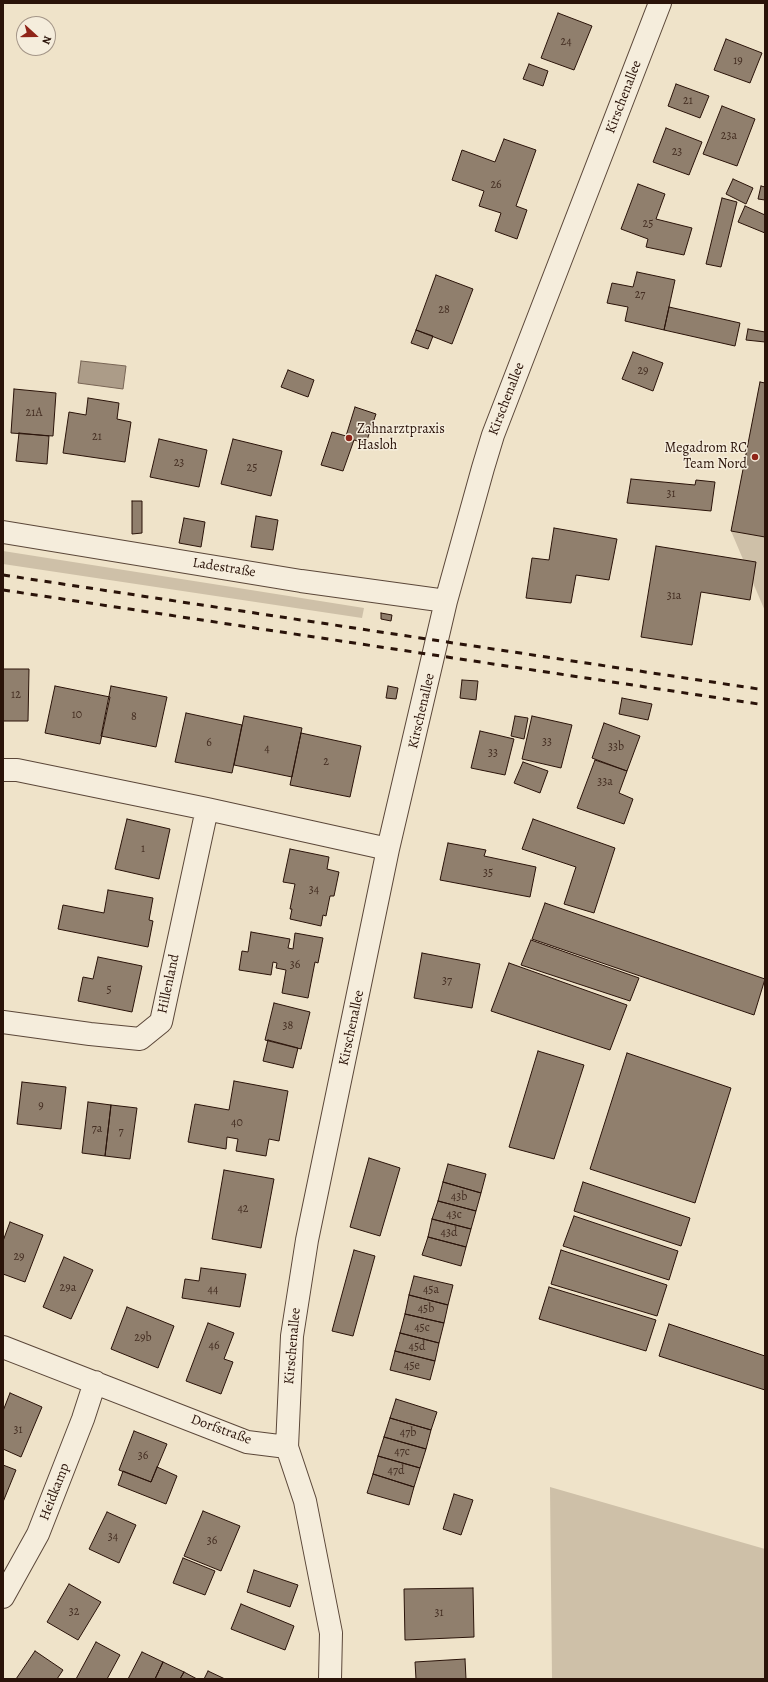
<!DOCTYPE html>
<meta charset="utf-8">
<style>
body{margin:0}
#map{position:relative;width:768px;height:1682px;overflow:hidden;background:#efe3c9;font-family:Alegreya,serif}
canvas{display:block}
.frame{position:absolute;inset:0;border:4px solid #2a1309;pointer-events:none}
.north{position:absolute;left:16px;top:16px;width:40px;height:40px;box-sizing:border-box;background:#f5eddc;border:1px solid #a49688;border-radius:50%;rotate:111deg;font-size:11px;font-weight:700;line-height:16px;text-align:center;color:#2a1309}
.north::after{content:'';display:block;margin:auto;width:14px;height:18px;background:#8f2418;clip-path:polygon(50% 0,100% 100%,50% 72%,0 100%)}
</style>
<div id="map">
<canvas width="768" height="1682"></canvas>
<div class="frame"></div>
<div class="north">N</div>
</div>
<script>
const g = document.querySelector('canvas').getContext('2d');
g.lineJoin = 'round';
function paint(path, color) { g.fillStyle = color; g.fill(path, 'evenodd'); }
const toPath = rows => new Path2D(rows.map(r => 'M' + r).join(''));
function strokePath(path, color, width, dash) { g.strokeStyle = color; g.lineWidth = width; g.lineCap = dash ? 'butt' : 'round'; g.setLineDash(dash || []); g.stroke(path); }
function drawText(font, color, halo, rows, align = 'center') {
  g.font = font + ' Alegreya,serif'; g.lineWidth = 3; g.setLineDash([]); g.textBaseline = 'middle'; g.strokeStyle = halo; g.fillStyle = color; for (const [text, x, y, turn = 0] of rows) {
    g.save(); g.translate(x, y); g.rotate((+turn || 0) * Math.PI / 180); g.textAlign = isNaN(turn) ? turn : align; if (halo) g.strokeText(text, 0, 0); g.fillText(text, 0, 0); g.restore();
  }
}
const green = toPath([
 [760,382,765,383,765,611,731,531],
 [3,551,232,587,364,608,362,618,3,564],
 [550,1487,765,1549,765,1679,552,1679]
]);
const water = toPath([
 [81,361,126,366,123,389,78,383,81,361]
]);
const building = toPath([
 [558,13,592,26,574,70,541,58,558,13],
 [726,39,762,53,750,83,714,70,726,39],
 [529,64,548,71,543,86,523,79,529,64],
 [676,84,709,96,700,118,668,106,676,84],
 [722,106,755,119,737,166,703,154,722,106],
 [666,128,702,142,689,175,653,162,666,128],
 [504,139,536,150,516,206,527,210,517,239,495,231,501,213,479,206,484,191,452,180,462,150,495,162,504,139],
 [733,179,753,188,746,204,726,194,733,179],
 [638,184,665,194,656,219,692,228,684,255,646,247,648,239,621,229,638,184],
 [761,186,765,187,765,200,758,199,761,186],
 [722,198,737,202,721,267,706,264,722,198],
 [745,206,765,215,765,233,738,222,745,206],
 [637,272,675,280,664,330,625,321,628,307,607,303,612,283,633,287,637,272],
 [436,275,473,289,452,344,416,330,436,275],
 [669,307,740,323,735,346,664,330,669,307],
 [748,329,765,332,765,342,746,340,748,329],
 [416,330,433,336,428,349,411,343,416,330],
 [633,352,663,363,653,391,622,379,633,352],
 [288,370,314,380,308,397,281,387,288,370],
 [760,382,765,383,765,537,731,531,760,382],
 [14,389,56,393,53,436,11,433,14,389],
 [88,398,119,403,117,419,131,422,125,462,63,453,69,412,86,415,88,398],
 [355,407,376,414,366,443,354,440,343,471,321,465,332,432,346,436,355,407],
 [19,433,49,436,47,464,16,461,19,433],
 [159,439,207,450,199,487,150,477,159,439],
 [233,439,282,451,271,496,221,484,233,439],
 [631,479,695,485,696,480,715,482,711,511,627,503,631,479],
 [132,501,142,501,142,533,132,534,132,501],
 [256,516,278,520,273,550,251,547,256,516],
 [184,518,205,522,201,547,179,543,184,518],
 [554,528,617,539,609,580,576,575,571,603,526,598,532,558,549,560,554,528],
 [656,546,756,562,750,600,701,592,692,645,641,637,656,546],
 [381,613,392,615,391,621,381,619,381,613],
 [3,669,29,669,28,721,3,721,3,669],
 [462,680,478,681,476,700,460,698,462,680],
 [55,686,110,697,100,744,45,733,55,686],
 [111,686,167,697,156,747,101,736,111,686],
 [388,686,398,688,396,699,386,698,388,686],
 [622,698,652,704,648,720,619,714,622,698],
 [186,713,242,725,232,773,175,762,186,713],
 [244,716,302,728,292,777,234,765,244,716],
 [515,716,528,718,524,739,511,736,515,716],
 [532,716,572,725,561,768,522,759,532,716],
 [604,723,640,736,627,771,592,758,604,723],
 [480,731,514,739,505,775,471,768,480,731],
 [301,733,361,746,350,797,290,785,301,733],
 [595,760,627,771,619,793,633,799,624,824,577,808,595,760],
 [523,762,548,771,540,793,514,783,523,762],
 [127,819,170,829,159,879,115,869,127,819],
 [533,819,615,848,594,913,564,904,576,867,522,849,533,819],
 [448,843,486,850,484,856,536,867,530,897,440,880,448,843],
 [290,849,329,857,327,869,339,872,334,896,330,896,326,916,323,915,321,926,290,919,292,909,290,909,295,884,283,882,290,849],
 [108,890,153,898,149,920,153,921,148,947,58,929,63,905,104,913,108,890],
 [545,903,765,979,754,1015,532,939,545,903],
 [251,932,290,939,288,948,293,949,295,933,323,938,318,963,315,962,308,998,282,993,286,970,276,968,277,963,273,962,271,975,239,970,242,951,248,952,251,932],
 [531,940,639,978,630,1001,521,965,531,940],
 [422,953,480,964,472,1008,414,998,422,953],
 [98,957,142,966,132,1012,78,1001,83,977,93,979,98,957],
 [509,963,627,1005,610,1050,491,1011,509,963],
 [274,1003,310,1012,301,1049,265,1040,274,1003],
 [268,1040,298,1048,293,1068,263,1061,268,1040],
 [538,1051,584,1065,554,1159,509,1147,538,1051],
 [627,1053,731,1088,695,1203,590,1169,627,1053],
 [234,1081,288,1091,279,1141,269,1139,266,1156,236,1151,238,1139,227,1137,226,1149,188,1142,195,1104,229,1110,234,1081],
 [22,1082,66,1087,61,1129,17,1124,22,1082],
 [88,1102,111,1105,105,1156,82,1153,88,1102],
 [111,1105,137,1108,130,1159,105,1156,111,1105],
 [369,1158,400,1168,380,1236,350,1227,369,1158],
 [448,1164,486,1174,481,1193,443,1182,448,1164],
 [224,1170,274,1179,261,1248,212,1239,224,1170],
 [443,1182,481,1193,476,1211,438,1201,443,1182],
 [583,1182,690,1218,681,1246,574,1211,583,1182],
 [438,1201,476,1211,471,1229,432,1219,438,1201],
 [574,1216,678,1251,669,1280,563,1246,574,1216],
 [432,1219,471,1229,466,1247,428,1237,432,1219],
 [10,1222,43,1235,25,1282,3,1274,3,1241,10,1222],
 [428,1237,466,1247,461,1266,422,1255,428,1237],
 [354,1250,375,1256,353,1336,332,1331,354,1250],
 [561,1250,667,1285,657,1316,551,1284,561,1250],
 [64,1257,93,1270,71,1319,43,1307,64,1257],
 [201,1268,246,1274,240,1307,182,1298,185,1279,199,1281,201,1268],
 [414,1276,453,1285,448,1305,409,1295,414,1276],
 [549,1287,656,1320,646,1351,539,1319,549,1287],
 [409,1295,448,1305,444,1323,405,1314,409,1295],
 [127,1307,174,1326,158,1368,111,1349,127,1307],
 [405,1314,444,1323,439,1343,400,1333,405,1314],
 [208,1323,234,1333,224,1359,233,1362,221,1394,186,1381,208,1323],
 [669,1324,765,1356,765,1390,659,1356,669,1324],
 [400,1333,439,1343,435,1361,395,1351,400,1333],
 [395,1351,435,1361,430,1380,390,1370,395,1351],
 [10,1393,42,1407,21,1457,3,1449,3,1411,10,1393],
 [396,1399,437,1412,431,1430,390,1418,396,1399],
 [390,1418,431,1430,426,1449,384,1437,390,1418],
 [134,1431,167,1444,151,1482,119,1470,134,1431],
 [384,1437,426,1449,420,1468,378,1456,384,1437],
 [378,1456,420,1468,414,1487,373,1474,378,1456],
 [3,1465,16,1470,3,1502,3,1465],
 [157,1467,177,1476,166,1504,118,1485,123,1471,151,1482,157,1467],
 [373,1474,414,1487,409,1505,367,1493,373,1474],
 [454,1494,473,1500,461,1535,443,1529,454,1494],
 [203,1511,240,1526,221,1571,184,1556,203,1511],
 [107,1512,136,1525,119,1563,89,1549,107,1512],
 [183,1558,215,1571,205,1595,173,1583,183,1558],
 [254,1570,298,1585,290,1607,247,1592,254,1570],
 [69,1584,101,1602,78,1640,47,1622,69,1584],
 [473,1588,474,1637,405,1640,404,1589,473,1588],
 [241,1604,294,1626,285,1650,231,1629,241,1604],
 [96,1642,120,1655,107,1679,76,1679,96,1642],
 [35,1651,63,1670,57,1679,16,1679,35,1651],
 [142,1652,163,1662,155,1679,128,1679,142,1652],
 [465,1659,466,1679,416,1679,415,1662,465,1659],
 [163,1662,184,1672,180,1679,155,1679,163,1662],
 [208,1671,225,1679,204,1679,208,1671],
 [184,1672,197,1679,180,1679,184,1672]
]);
const street = toPath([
 [3,532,301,581,446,601],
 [3,770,17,770,207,809,388,849],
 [3,1022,90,1034,140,1039,161,1022,207,809],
 [3,1347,247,1442,287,1447],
 [3,1597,38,1534,83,1419,95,1382],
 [330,1679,331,1633,305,1501,287,1447,292,1336,307,1240,388,849,446,601,483,468,493,435,660,3]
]);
const rail = toPath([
 [3,575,765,690],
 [3,590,765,705]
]);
const markers = [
 [349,438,4,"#8f2418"],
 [755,457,4,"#8f2418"]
];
const numberNames = [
 ["24",566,42],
 ["19",738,61],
 ["21",688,101],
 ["23a",729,136],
 ["23",677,152],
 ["26",496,185],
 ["25",648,224],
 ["27",640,295],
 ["28",444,310],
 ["29",643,371],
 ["21A",34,413],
 ["21",97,437],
 ["23",179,463],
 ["25",252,468],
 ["31",671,494],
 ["31a",674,596],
 ["12",16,695],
 ["10",77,715],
 ["8",134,717],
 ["33",547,742],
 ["6",209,743],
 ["33b",616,747],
 ["4",267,749],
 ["33",493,753],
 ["2",326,762],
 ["33a",605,782],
 ["1",143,849],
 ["35",488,873],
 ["34",314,890],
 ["36",295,965],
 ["37",447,981],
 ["5",109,990],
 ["38",288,1026],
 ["9",41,1106],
 ["40",237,1123],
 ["7a",97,1129],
 ["7",121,1132],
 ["43b",459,1197],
 ["42",243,1209],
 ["43c",454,1215],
 ["43d",449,1233],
 ["29",19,1257],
 ["29a",68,1288],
 ["44",213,1290],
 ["45a",431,1290],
 ["45b",426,1309],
 ["45c",422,1328],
 ["29b",143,1338],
 ["46",214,1346],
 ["45d",417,1347],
 ["45e",412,1366],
 ["31",18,1430],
 ["47b",408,1433],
 ["47c",402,1452],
 ["36",143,1456],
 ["47d",396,1471],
 ["34",113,1537],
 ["36",212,1541],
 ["32",74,1612],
 ["31",439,1613]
];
const streetNames = [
 ["Kirschenallee",624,97,-69],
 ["Kirschenallee",507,399,-69],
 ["Ladestraße",224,568,9],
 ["Kirschenallee",422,711,-77],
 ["Hillenland",169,984,-78],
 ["Kirschenallee",352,1028,-78],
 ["Kirschenallee",293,1346,-85],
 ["Dorfstraße",221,1430,20],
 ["Heidkamp",55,1492,-69]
];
const poiNames = [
 ["Zahnarztpraxis",357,430],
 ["Hasloh",357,446],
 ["Megadrom RC",747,449,"right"],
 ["Team Nord",747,465,"right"]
];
paint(green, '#cec0a8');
paint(water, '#ac9c88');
strokePath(water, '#786555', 1);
paint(building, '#907f6d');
strokePath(building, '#2a1309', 1);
strokePath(street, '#5b4739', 24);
strokePath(street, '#f5eddc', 22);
strokePath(rail, '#2a1309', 3, [7, 7]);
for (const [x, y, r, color] of markers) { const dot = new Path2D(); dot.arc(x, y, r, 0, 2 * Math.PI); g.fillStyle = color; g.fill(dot); strokePath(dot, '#f5eddc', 1.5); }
drawText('12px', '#442e22', null, numberNames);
drawText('14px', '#2a1309', '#f5eddc', streetNames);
drawText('14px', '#2a1309', '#f5eddc', poiNames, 'left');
</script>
